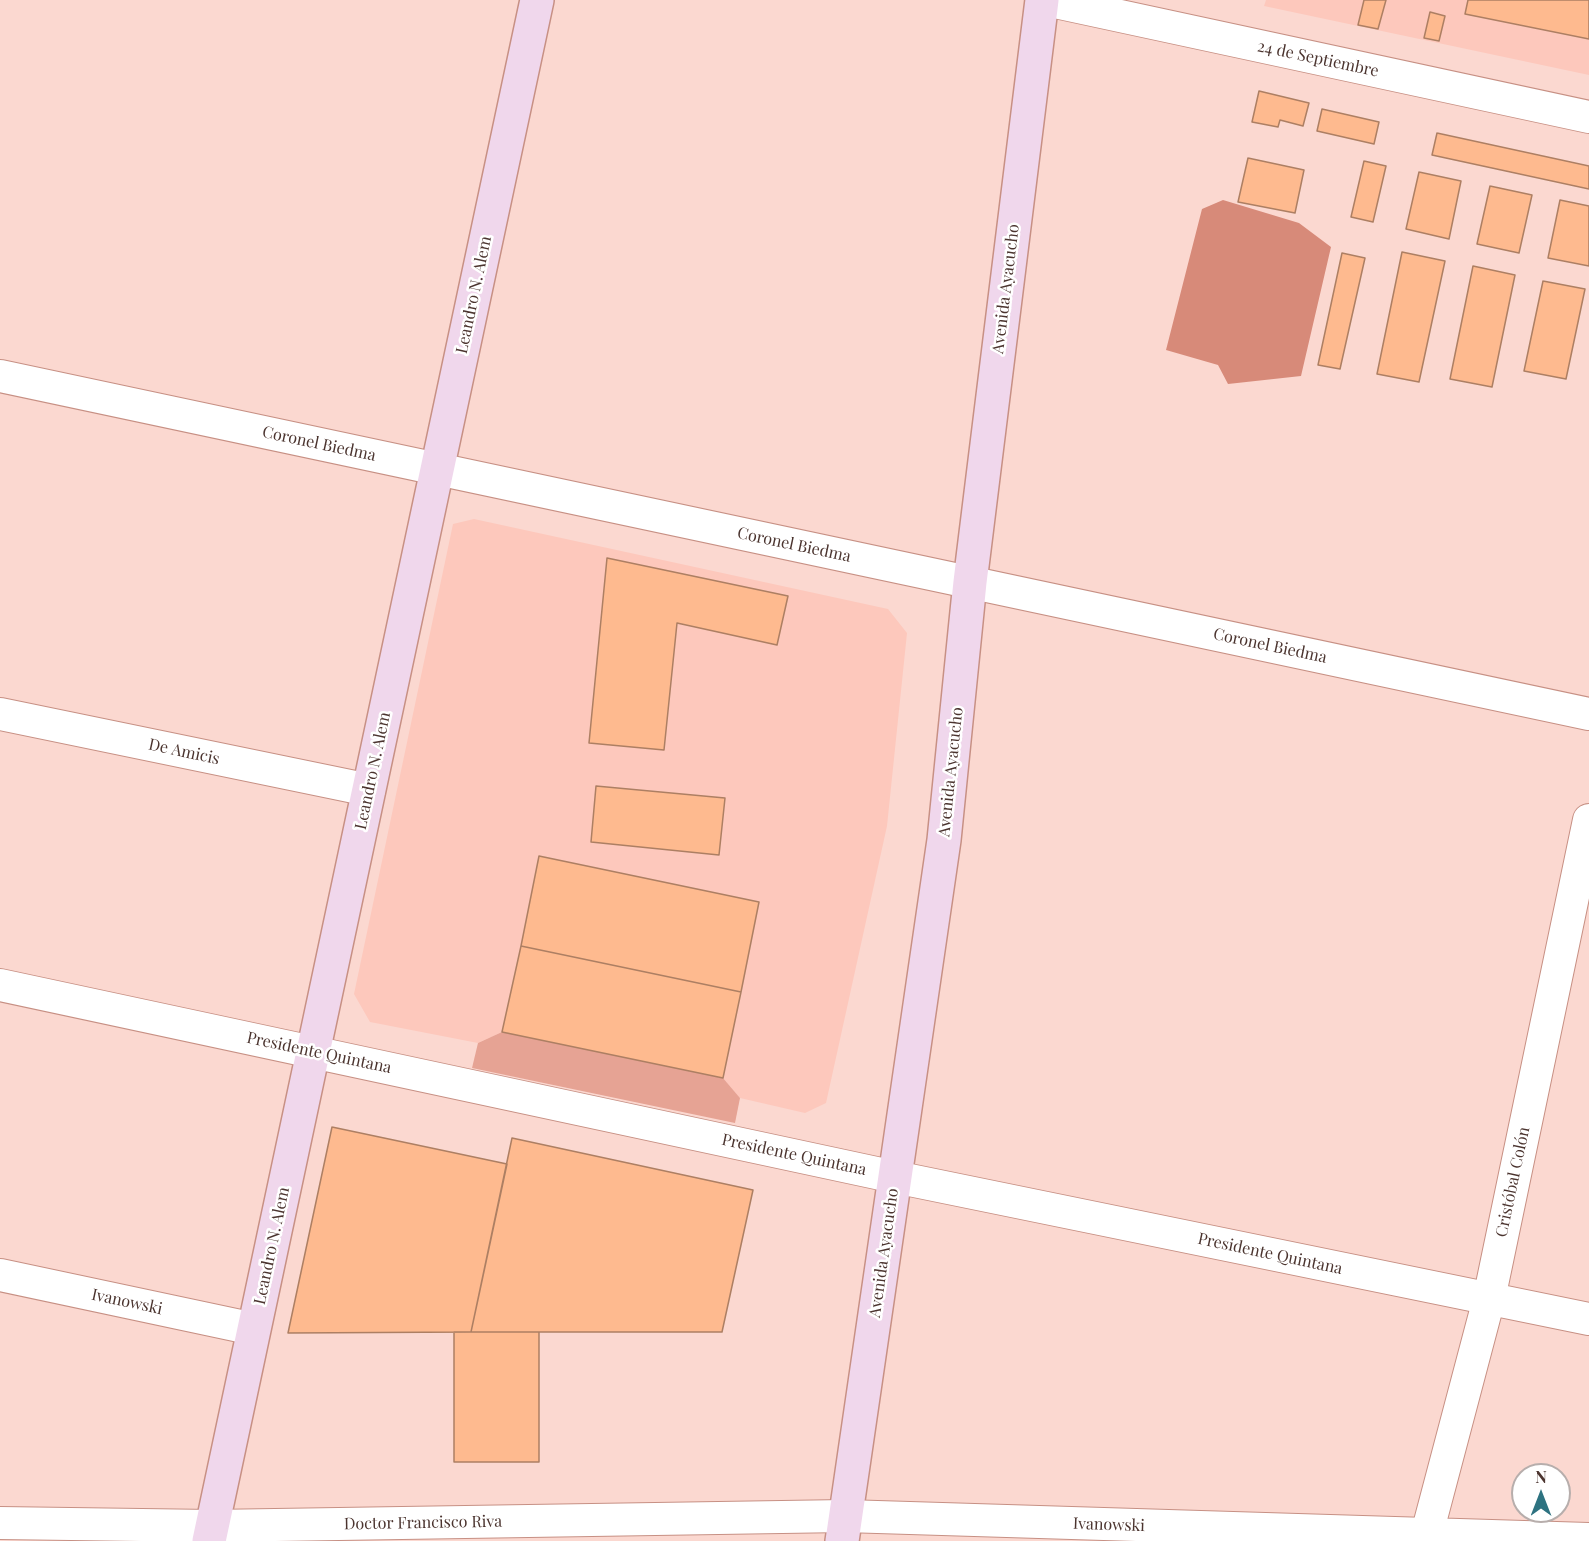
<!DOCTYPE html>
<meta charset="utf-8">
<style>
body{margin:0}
#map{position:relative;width:1589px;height:1541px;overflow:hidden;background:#fbd8d0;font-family:"Playfair Display",serif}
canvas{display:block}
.north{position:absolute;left:1511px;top:1463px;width:60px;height:60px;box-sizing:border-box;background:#fff;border:2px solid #b7aeac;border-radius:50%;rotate:0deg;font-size:16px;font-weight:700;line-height:24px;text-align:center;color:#4b342f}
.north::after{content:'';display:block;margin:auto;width:21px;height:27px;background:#2e7381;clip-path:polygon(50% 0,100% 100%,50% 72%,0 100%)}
</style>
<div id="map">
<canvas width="1589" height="1541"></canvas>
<div class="north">N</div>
</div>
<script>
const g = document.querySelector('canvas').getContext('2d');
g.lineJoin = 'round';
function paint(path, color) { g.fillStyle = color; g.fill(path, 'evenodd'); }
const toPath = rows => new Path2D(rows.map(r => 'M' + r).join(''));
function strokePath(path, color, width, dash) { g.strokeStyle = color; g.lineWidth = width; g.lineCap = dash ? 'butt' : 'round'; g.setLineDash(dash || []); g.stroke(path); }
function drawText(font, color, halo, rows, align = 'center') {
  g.font = font + ' "Playfair Display",serif'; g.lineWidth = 5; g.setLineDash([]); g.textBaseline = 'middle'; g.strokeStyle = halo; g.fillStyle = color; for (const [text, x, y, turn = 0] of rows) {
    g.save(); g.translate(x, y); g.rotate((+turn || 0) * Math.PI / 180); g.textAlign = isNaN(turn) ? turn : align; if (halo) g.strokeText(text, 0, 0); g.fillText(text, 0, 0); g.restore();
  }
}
const built = toPath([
 [1266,0,1589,0,1589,75,1264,6],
 [474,519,888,609,907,633,887,826,826,1103,805,1113,740,1098,723,1078,502,1032,478,1043,370,1022,354,994,453,524]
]);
const green = toPath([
 [502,1032,723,1078,740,1098,735,1123,472,1068,478,1043]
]);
const forest = toPath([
 [1223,200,1299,223,1331,247,1301,376,1228,384,1218,365,1166,350,1202,209]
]);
const building = toPath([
 [1364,0,1386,0,1378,29,1358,25,1364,0],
 [1468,0,1589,0,1589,39,1465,14,1468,0],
 [1430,12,1445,16,1439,41,1424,38,1430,12],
 [1259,91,1309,103,1303,126,1280,120,1278,127,1252,122,1259,91],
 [1322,109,1379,122,1374,144,1317,131,1322,109],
 [1437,133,1589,166,1589,189,1432,155,1437,133],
 [1248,158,1304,170,1295,213,1238,202,1248,158],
 [1364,161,1386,166,1373,222,1351,217,1364,161],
 [1419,172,1461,181,1449,239,1406,229,1419,172],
 [1490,186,1532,195,1519,253,1477,244,1490,186],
 [1560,200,1589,206,1589,266,1548,258,1560,200],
 [1402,252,1445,261,1419,382,1377,374,1402,252],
 [1342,253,1365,258,1340,369,1318,365,1342,253],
 [1473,266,1515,275,1492,387,1450,379,1473,266],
 [1543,281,1585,289,1566,379,1524,371,1543,281],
 [607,558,788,596,777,645,677,623,664,750,589,743,607,558],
 [596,786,725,798,719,855,591,842,596,786],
 [539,856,759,902,741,992,521,946,539,856],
 [521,946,741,992,723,1078,502,1032,521,946],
 [332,1127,507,1164,471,1332,288,1333,332,1127],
 [512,1138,753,1190,722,1332,471,1332,512,1138],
 [454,1332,539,1332,539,1462,454,1462,454,1332]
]);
const street = toPath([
 [1046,0,1589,117],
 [0,376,1589,714],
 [0,714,369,790],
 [0,985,895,1177,1589,1319],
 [0,1275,254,1329],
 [0,1523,212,1526,845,1516,1589,1539],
 [1425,1541,1489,1299,1589,820]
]);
const secondary = toPath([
 [209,1541,537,0],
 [842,1541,944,840,970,582,1042,0]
]);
const streetNames = [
 ["24 de Septiembre",1318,59,12],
 ["Avenida Ayacucho",1006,289,-83],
 ["Leandro N. Alem",474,295,-78],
 ["Coronel Biedma",319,444,12],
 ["Coronel Biedma",794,545,12],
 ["Coronel Biedma",1270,646,12],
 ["De Amicis",184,752,12],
 ["Leandro N. Alem",373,771,-78],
 ["Avenida Ayacucho",951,772,-84],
 ["Presidente Quintana",319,1053,12],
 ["Presidente Quintana",794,1155,12],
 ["Cristóbal Colón",1513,1182,-78],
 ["Leandro N. Alem",272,1246,-78],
 ["Avenida Ayacucho",884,1253,-82],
 ["Presidente Quintana",1270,1254,12],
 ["Ivanowski",127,1302,12],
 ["Doctor Francisco Riva",423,1523,-1],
 ["Ivanowski",1109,1525,2]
];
paint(built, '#fdc8bc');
paint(green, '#e6a394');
paint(forest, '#d78a79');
paint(building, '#feba8f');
strokePath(building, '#ad7f63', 1.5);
strokePath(street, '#c79084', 34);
strokePath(secondary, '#c79084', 36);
strokePath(street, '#fff', 32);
strokePath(secondary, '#f0d7ec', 33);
drawText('16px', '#4b342f', '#fff', streetNames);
</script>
